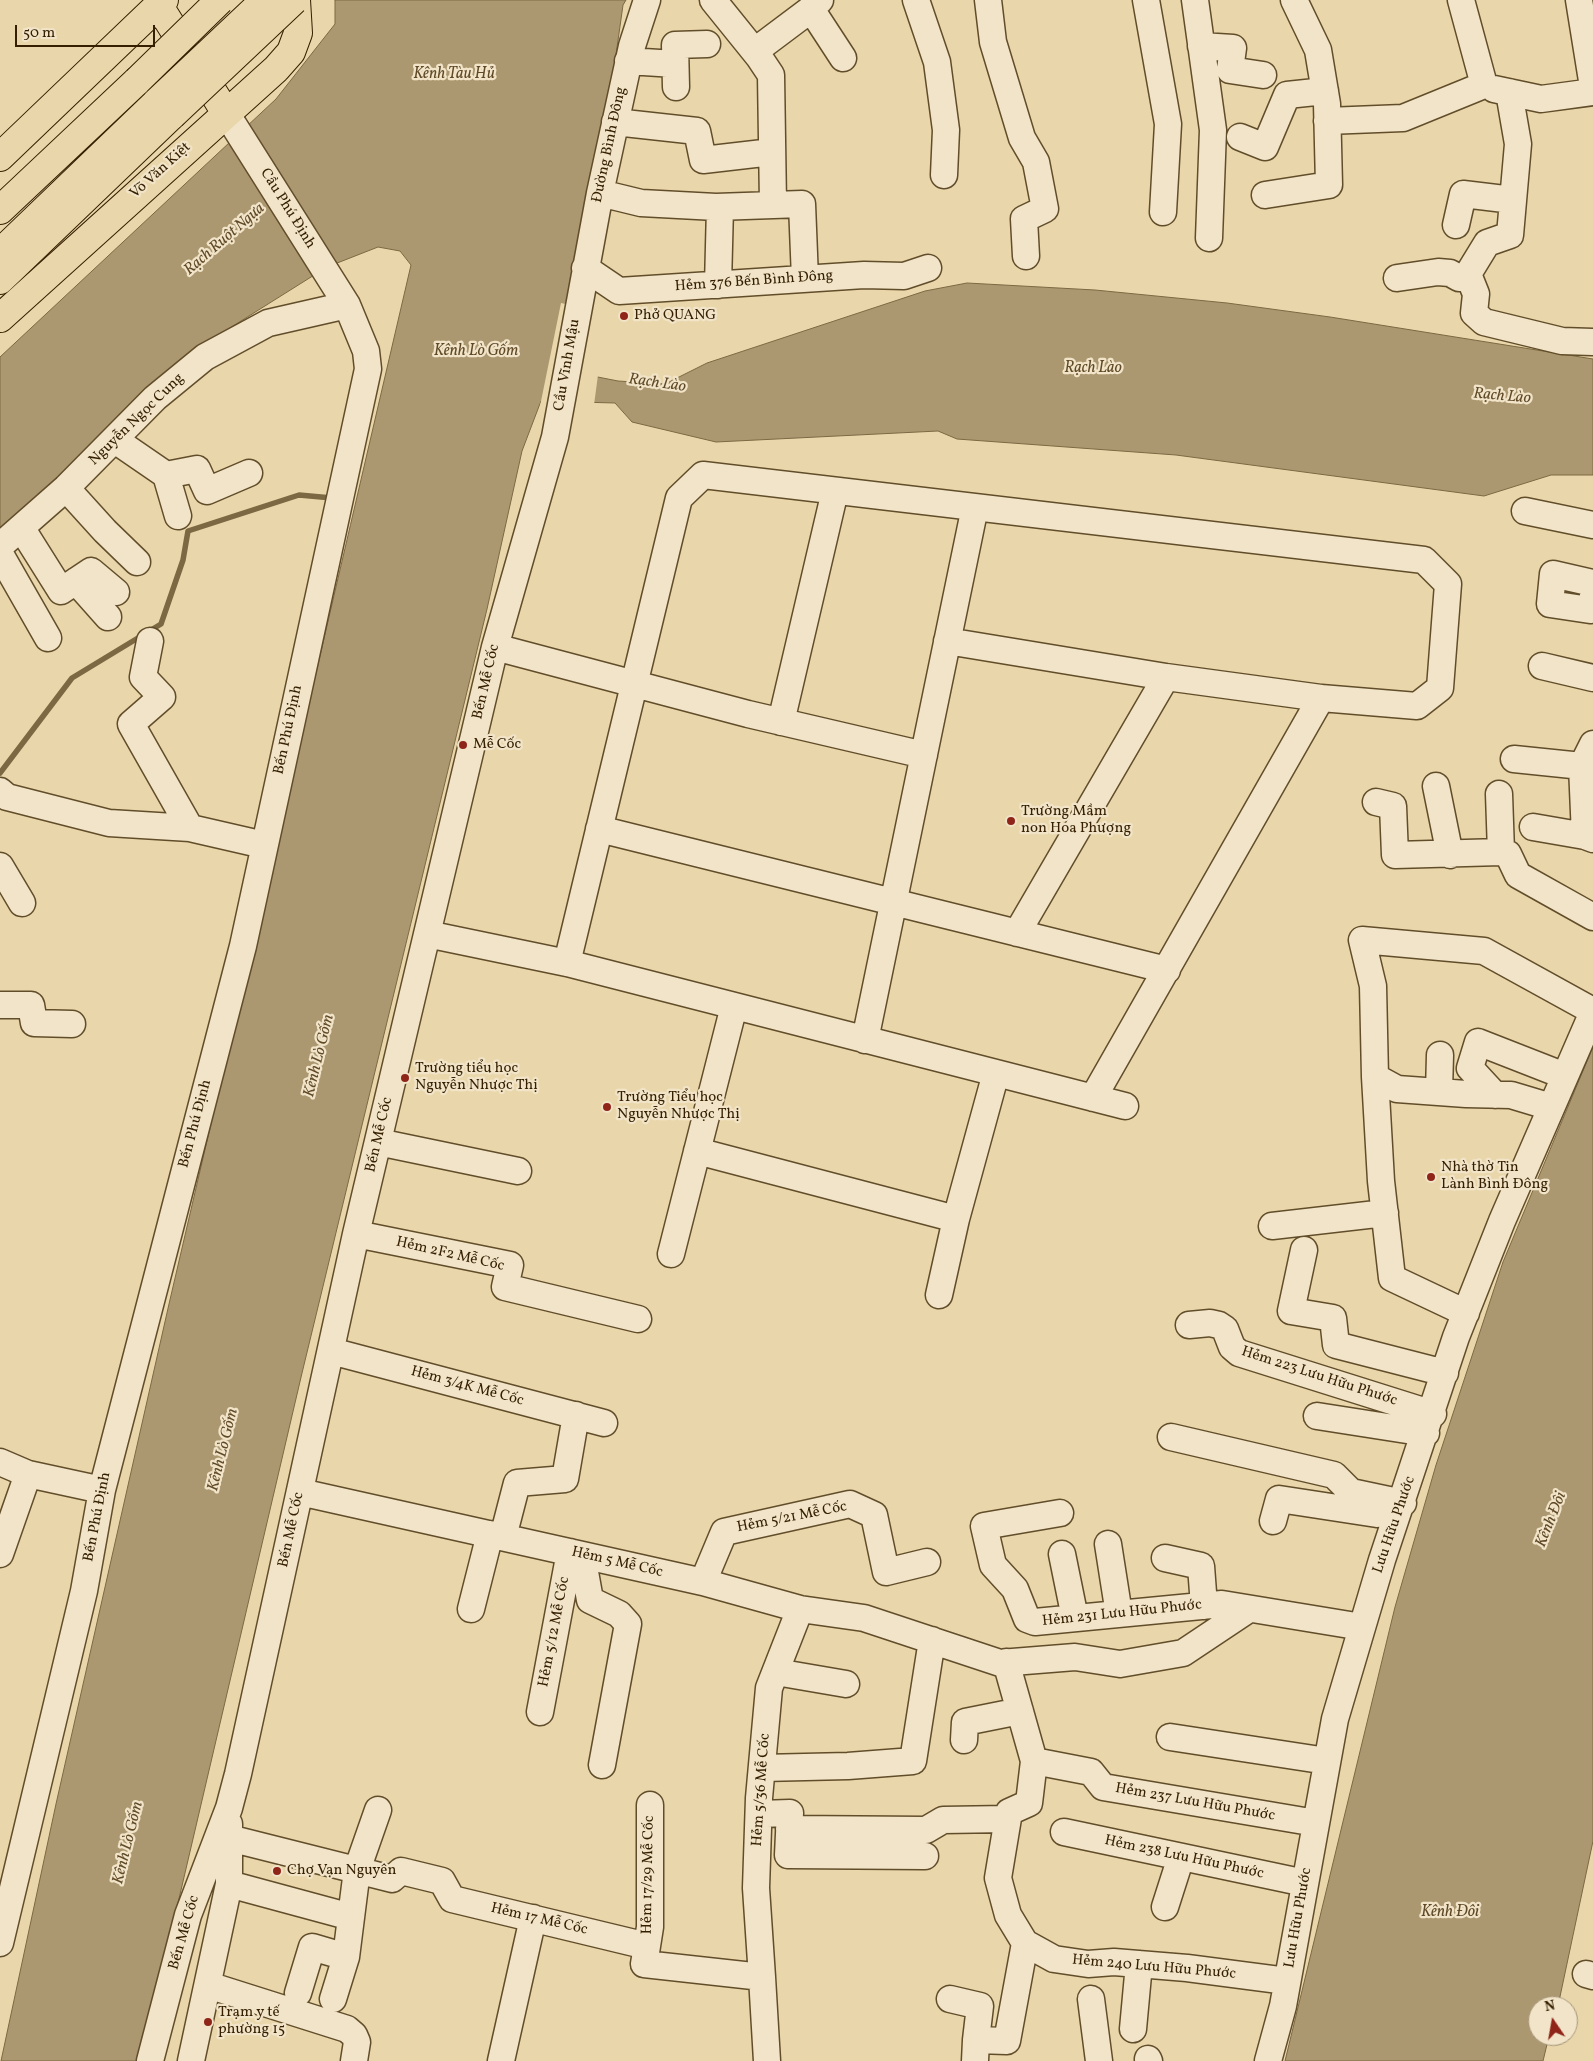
<!DOCTYPE html>
<meta charset="utf-8">
<style>
body{margin:0}
#map{position:relative;width:1593px;height:2061px;overflow:hidden;background:#e9d6aa;font-family:Vollkorn,serif}
canvas{display:block}
.north{position:absolute;left:1528px;top:1996px;width:50px;height:50px;box-sizing:border-box;background:#f1e4c8;border:1px solid #a69578;border-radius:50%;rotate:348deg;font-size:14px;font-weight:700;line-height:20px;text-align:center;color:#351f00}
.north::after{content:'';display:block;margin:auto;width:18px;height:22px;background:#8f2418;clip-path:polygon(50% 0,100% 100%,50% 72%,0 100%)}
.scale{position:absolute;left:15px;top:25px;width:140px;height:22px;box-sizing:border-box;border:2px solid #351f00;border-top:0;padding-left:6px;font-size:15px;line-height:18px;white-space:nowrap;color:#351f00;-webkit-text-stroke:4px #f1e4c8;paint-order:stroke}
</style>
<div id="map">
<canvas width="1593" height="2061"></canvas>
<div class="north">N</div>
<div class="scale">50 m</div>
</div>
<script>
const g = document.querySelector('canvas').getContext('2d');
g.lineJoin = 'round';
function paint(path, color) { g.fillStyle = color; g.fill(path, 'evenodd'); }
const toPath = rows => new Path2D(rows.map(r => 'M' + r).join(''));
function strokePath(path, color, width, dash) { g.strokeStyle = color; g.lineWidth = width; g.lineCap = dash ? 'butt' : 'round'; g.setLineDash(dash || []); g.stroke(path); }
function drawText(font, color, halo, rows, align = 'center') {
  g.font = font + ' Vollkorn,serif'; g.lineWidth = 4.5; g.setLineDash([]); g.textBaseline = 'middle'; g.strokeStyle = halo; g.fillStyle = color; for (const [text, x, y, turn = 0] of rows) {
    g.save(); g.translate(x, y); g.rotate((+turn || 0) * Math.PI / 180); g.textAlign = isNaN(turn) ? turn : align; if (halo) g.strokeText(text, 0, 0); g.fillText(text, 0, 0); g.restore();
  }
}
const water = toPath([
 [335,0,626,0,623,5,601,161,557,369,618,381,665,384,707,363,925,291,967,283,1095,290,1227,303,1330,317,1593,359,1593,475,1551,475,1484,496,1176,455,957,439,938,431,716,442,632,422,615,403,541,401,522,451,487,609,302,1373,141,2061,1,2061,56,1804,169,1304,411,265,400,251,378,247,327,267,198,348,0,537,0,357,276,99,335,24,335,0],
 [1593,1047,1593,1841,1558,2006,1538,2006,1538,2036,1549,2036,1543,2061,1285,2061,1395,1607,1436,1465,1503,1262,1593,1047]
]);
const pier = toPath([
 [561,303,570,305,559,367,598,375,594,405,543,404,538,416]
]);
const stream = toPath([
 [0,773,72,678,161,624,183,560,188,531,299,495,332,498]
]);
const minor = toPath([
 [713,0,759,57,771,75,773,204],
 [820,0,811,9,843,58],
 [916,0,937,62,946,130,944,175],
 [988,0,993,42,1022,138,1036,162,1045,209,1024,219,1026,256],
 [1146,0,1168,124,1163,212],
 [1195,0,1213,130,1209,238],
 [1461,0,1484,85],
 [1579,0,1593,87],
 [1201,46,1233,48,1230,70,1263,75],
 [755,51,811,9],
 [628,61,675,64],
 [676,87,675,45,707,44],
 [1494,89,1541,99,1593,92],
 [1327,121,1403,118,1484,85],
 [615,122,697,131,703,160,772,152],
 [1240,137,1265,147,1287,95,1325,91],
 [600,193,641,203,716,207,802,204,805,279],
 [1265,195,1329,185,1327,104,1318,50,1294,0],
 [1456,225,1463,194,1513,200],
 [585,268,619,291,864,275,904,276,928,268],
 [1468,274,1476,294,1474,313,1484,322,1562,341,1593,342],
 [1397,278,1438,272,1450,273,1459,278,1468,274,1487,243,1510,235,1518,144,1509,92],
 [718,285,720,207],
 [115,440,166,475,197,469,207,491,249,473],
 [166,475,178,516],
 [66,488,105,531,137,562],
 [1525,511,1593,525],
 [22,529,61,591,91,571,116,592],
 [0,546,66,488,155,398,205,357,268,323,347,305],
 [0,554,48,638],
 [76,581,108,617],
 [1593,583,1553,574,1550,604,1590,610,1593,596],
 [150,641,143,677,162,697,131,724,190,828],
 [947,641,1166,677,1321,698],
 [495,647,748,714,924,755],
 [1542,666,1593,678],
 [781,722,835,491],
 [1593,744,1582,766,1585,836,1593,839],
 [1514,759,1582,766],
 [1436,786,1450,855],
 [0,791,7,797,109,823,190,828,264,845],
 [1499,794,1501,852],
 [1376,802,1393,806,1395,855,1501,852,1508,854,1518,875,1593,917],
 [1533,827,1585,836],
 [599,829,1167,970],
 [0,866,22,903],
 [1017,933,1166,677],
 [427,934,567,963,1125,1106],
 [567,963,679,498,703,475,1424,560,1448,584,1440,688,1417,706,1321,698,1093,1098],
 [0,1005,31,1005,34,1023,72,1024],
 [865,1040,975,507],
 [1375,1077,1381,1181,1392,1278,1466,1313],
 [1439,1092,1440,1055],
 [1495,1095,1470,1068,1478,1042,1565,1076],
 [1551,1107,1511,1095,1466,1094,1397,1089,1375,1077,1373,986,1362,940,1484,951,1593,1011],
 [378,1142,518,1171],
 [697,1151,956,1219],
 [1272,1226,1385,1213],
 [356,1234,510,1265,505,1287,638,1319],
 [1304,1250,1291,1311,1333,1318,1336,1345,1445,1373],
 [671,1254,734,1006],
 [939,1295,956,1219,996,1073],
 [1189,1325,1210,1323,1219,1325,1225,1329,1232,1347,1239,1353,1433,1414],
 [331,1351,604,1423],
 [1317,1416,1426,1433],
 [1171,1437,1334,1475,1351,1492,1403,1503],
 [0,1462,28,1474,102,1490],
 [300,1492,703,1582,800,1609,864,1618,1000,1663,1075,1657,1120,1664,1183,1653,1249,1609],
 [1060,1513,984,1526,993,1565,1015,1589,1027,1619,1035,1622,1222,1604,1362,1627],
 [1273,1521,1279,1499,1377,1514],
 [503,1537,517,1483,565,1479,576,1415],
 [1108,1544,1119,1614],
 [0,1554,28,1474],
 [1062,1554,1075,1618],
 [582,1555,590,1600,619,1614,628,1624,602,1765],
 [1165,1558,1201,1566,1204,1606],
 [703,1582,724,1532,850,1504,874,1515,886,1572,927,1562],
 [471,1609,490,1534],
 [1006,1662,1034,1761,1091,1772,1103,1787,1316,1823],
 [776,1672,846,1684],
 [540,1712,570,1552],
 [1170,1737,1327,1761],
 [964,1740,965,1722,1020,1711],
 [762,1768,848,1766,913,1761,932,1640],
 [759,1814,790,1813,788,1855,925,1856],
 [789,1829,926,1830,943,1820,1007,1819],
 [1064,1832,1305,1883],
 [229,1838,392,1879,401,1871,442,1881,452,1899,647,1946,644,1964,762,1977,767,2061],
 [229,1884,351,1917],
 [1165,1907,1181,1857],
 [0,1943,84,1591,102,1490,243,946,368,369,366,351,347,305,226,113],
 [1025,1943,1008,1915,998,1878,1009,1812,1029,1803,1034,1761],
 [647,1946,650,1927,650,1805],
 [1586,1974,1593,1976],
 [762,1977,756,1888,759,1798,769,1688,800,1609],
 [208,1985,347,2029,354,2035,357,2042,354,2061],
 [298,1993,312,1947,346,1957],
 [333,1999,346,1957,357,1870,378,1810],
 [950,1999,980,2006,976,2040],
 [1091,1999,1099,2061],
 [1133,2029,1139,1964],
 [1148,2059,1149,2061],
 [150,2061,188,1915,229,1808,238,1774,356,1234,495,647,555,437,600,193,632,46,647,0],
 [191,2061,229,1884,229,1824],
 [501,2061,533,1918],
 [975,2061,976,2040,1007,2041,1025,1943,1054,1959,1088,1964,1114,1962,1187,1968,1287,1981],
 [1268,2061,1283,2006,1335,1719,1382,1560,1456,1337,1502,1221,1593,1012]
]);
const major = toPath([
 [159,6,226,113],
 [0,157,164,0],
 [0,318,276,69,291,52,298,33,296,0]
]);
const highway = toPath([
 [0,210,137,81],
 [0,253,157,102],
 [0,280,172,115]
]);
const highwayBridge = toPath([
 [137,81,220,0],
 [157,102,265,0],
 [172,115,294,0]
]);
const markers = [
 [624,316,5,"#8f2418"],
 [463,745,5,"#8f2418"],
 [1011,821,5,"#8f2418"],
 [405,1078,5,"#8f2418"],
 [607,1107,5,"#8f2418"],
 [1431,1177,5,"#8f2418"],
 [277,1871,5,"#8f2418"],
 [208,2022,5,"#8f2418"]
];
const streetNames = [
 ["Đường Bình Đông",610,145,-78],
 ["Võ Văn Kiệt",161,171,-42],
 ["Cầu Phú Định",287,209,58],
 ["Hẻm 376 Bến Bình Đông",754,282,-4],
 ["Cầu Vĩnh Mậu",568,365,-80],
 ["Nguyễn Ngọc Cung",137,420,-44],
 ["Bến Mễ Cốc",487,682,-77],
 ["Bến Phú Định",289,730,-78],
 ["Bến Phú Định",196,1124,-75],
 ["Bến Mễ Cốc",380,1135,-77],
 ["Hẻm 2F2 Mễ Cốc",450,1255,13],
 ["Hẻm 223 Lưu Hữu Phước",1319,1377,18],
 ["Hẻm 3/4K Mễ Cốc",467,1387,15],
 ["Bến Phú Định",98,1517,-79],
 ["Hẻm 5/21 Mễ Cốc",792,1518,-11],
 ["Lưu Hữu Phước",1395,1525,-71],
 ["Bến Mễ Cốc",292,1530,-78],
 ["Hẻm 5 Mễ Cốc",617,1563,13],
 ["Hẻm 231 Lưu Hữu Phước",1122,1614,-6],
 ["Hẻm 5/12 Mễ Cốc",555,1632,-79],
 ["Hẻm 5/36 Mễ Cốc",762,1790,-86],
 ["Hẻm 237 Lưu Hữu Phước",1195,1803,10],
 ["Hẻm 238 Lưu Hữu Phước",1184,1858,12],
 ["Hẻm 17/29 Mễ Cốc",649,1875,-89],
 ["Lưu Hữu Phước",1299,1918,-80],
 ["Hẻm 17 Mễ Cốc",539,1920,13],
 ["Bến Mễ Cốc",185,1933,-74],
 ["Hẻm 240 Lưu Hữu Phước",1154,1968,5]
];
const poiNames = [
 ["Phở QUANG",634,316],
 ["Mễ Cốc",473,745],
 ["Trường Mầm",1021,812],
 ["non Hoa Phượng",1021,829],
 ["Trường tiểu học",415,1069],
 ["Nguyễn Nhược Thị",415,1086],
 ["Trường Tiểu học",617,1098],
 ["Nguyễn Nhược Thị",617,1115],
 ["Nhà thờ Tin",1441,1168],
 ["Lành Bình Đông",1441,1185],
 ["Chợ Vạn Nguyên",287,1871],
 ["Trạm y tế",218,2013],
 ["phường 15",218,2030]
];
const waterNames = [
 ["Kênh Tàu Hủ",454,75],
 ["Rạch Ruột Ngựa",225,240,-41],
 ["Kênh Lò Gốm",476,352],
 ["Rạch Lào",1093,369],
 ["Rạch Lào",657,384,8],
 ["Rạch Lào",1502,397,5],
 ["Kênh Lò Gốm",320,1056,-76],
 ["Kênh Lò Gốm",224,1450,-76],
 ["Kênh Đôi",1552,1520,-68],
 ["Kênh Lò Gốm",129,1843,-76],
 ["Kênh Đôi",1450,1913]
];
paint(water, '#ac9870');
strokePath(water, '#7c6843', 1);
paint(pier, '#e9d6aa');
strokePath(stream, '#7c6843', 5.5);
strokePath(minor, '#624d2a', 29);
strokePath(major, '#351f00', 30);
strokePath(highway, '#351f00', 30);
strokePath(minor, '#f1e4c8', 26);
strokePath(major, '#e9d6aa', 28);
strokePath(highway, '#e9d6aa', 28);
strokePath(highwayBridge, '#351f00', 30, []);
strokePath(highwayBridge, '#e9d6aa', 28);
for (const [x, y, r, color] of markers) { const dot = new Path2D(); dot.arc(x, y, r, 0, 2 * Math.PI); g.fillStyle = color; g.fill(dot); strokePath(dot, '#f1e4c8', 2); }
drawText('15px', '#351f00', '#f1e4c8', streetNames);
drawText('15px', '#351f00', '#f1e4c8', poiNames, 'left');
drawText('italic 16px', '#5f4927', '#f1e4c8', waterNames);
</script>
